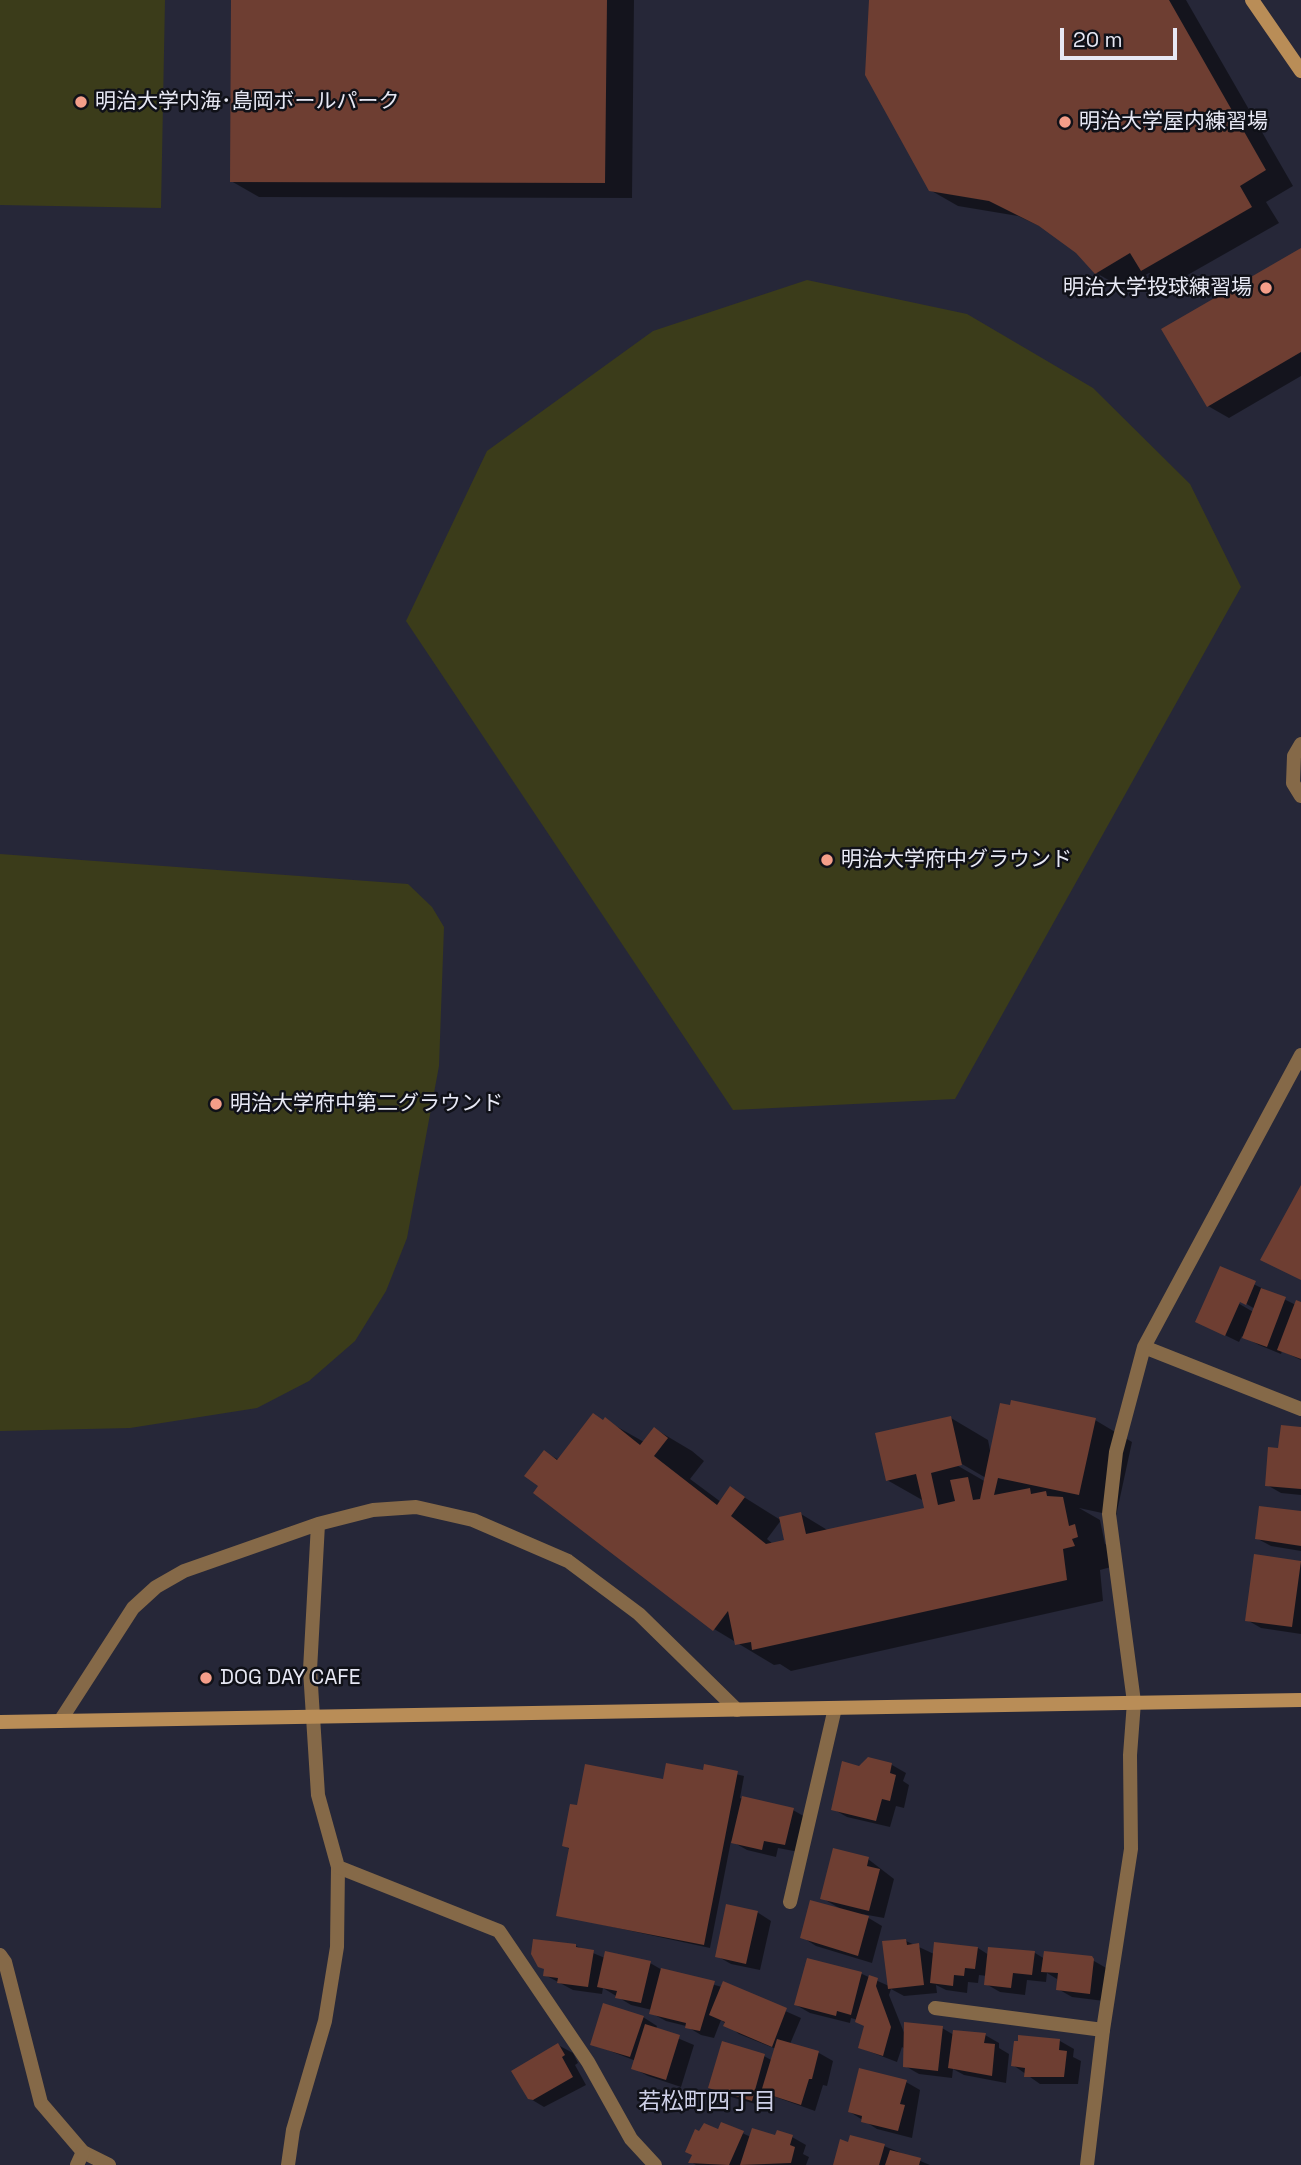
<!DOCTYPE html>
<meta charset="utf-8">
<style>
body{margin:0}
#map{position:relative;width:1301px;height:2165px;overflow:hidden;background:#262738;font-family:"Space Grotesk",sans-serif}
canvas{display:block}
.scale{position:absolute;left:1060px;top:28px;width:117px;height:32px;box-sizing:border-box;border:4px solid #e7e8f4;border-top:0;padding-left:9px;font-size:21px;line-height:24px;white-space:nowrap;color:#e7e8f4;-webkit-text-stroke:5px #101118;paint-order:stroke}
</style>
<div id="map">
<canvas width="1301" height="2165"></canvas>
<div class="scale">20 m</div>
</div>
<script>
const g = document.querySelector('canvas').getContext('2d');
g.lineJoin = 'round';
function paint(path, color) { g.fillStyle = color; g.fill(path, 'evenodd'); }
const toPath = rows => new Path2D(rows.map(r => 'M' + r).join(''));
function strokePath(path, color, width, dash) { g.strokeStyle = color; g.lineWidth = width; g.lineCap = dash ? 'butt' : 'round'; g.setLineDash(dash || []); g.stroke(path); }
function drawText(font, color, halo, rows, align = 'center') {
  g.font = font + ' "Space Grotesk","Noto Sans JP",sans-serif'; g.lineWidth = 5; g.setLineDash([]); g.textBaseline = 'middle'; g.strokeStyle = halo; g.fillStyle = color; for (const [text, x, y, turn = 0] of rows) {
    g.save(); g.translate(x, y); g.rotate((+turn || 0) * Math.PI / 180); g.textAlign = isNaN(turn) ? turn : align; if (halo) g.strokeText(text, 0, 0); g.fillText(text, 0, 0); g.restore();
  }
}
const green = toPath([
 [0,0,165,0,161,208,0,205],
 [807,280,967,314,1093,388,1190,484,1241,587,955,1099,733,1110,406,621,487,451,653,331],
 [0,854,408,884,432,907,444,927,439,1066,407,1238,386,1291,355,1341,309,1381,257,1408,130,1428,0,1431]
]);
const shadow = toPath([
 [232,0,634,0,632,198,259,197,231,181],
 [871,0,1186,0,1293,186,1266,202,1279,223,1170,285,1149,273,1123,288,1096,273,1077,252,1050,231,1018,216,958,206,930,190],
 [1301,250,1301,376,1229,418,1208,406],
 [1221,1268,1296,1305,1297,1302,1301,1304,1301,1360,1282,1351,1281,1354,1259,1345,1242,1336,1239,1342,1198,1322],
 [1233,1296,1255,1309,1255,1313,1231,1299],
 [951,1418,988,1440,991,1455,1095,1420,1132,1442,1116,1516,1079,1508,1100,1520,1105,1544,1112,1548,1111,1567,1100,1570,1103,1601,791,1671,780,1664,774,1665,714,1629,540,1486,544,1452,559,1460,605,1420,644,1442,655,1429,692,1451,704,1461,690,1479,721,1502,731,1489,779,1519,801,1514,829,1531,926,1509,924,1501,887,1480],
 [955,1460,986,1478,986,1482,953,1463],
 [782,1519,786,1541,773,1544,767,1539],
 [1301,1429,1301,1495,1281,1493,1267,1485,1280,1450],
 [1301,1513,1301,1551,1271,1546,1256,1538],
 [1256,1556,1301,1562,1301,1634,1261,1628,1247,1620],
 [868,1759,892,1765,906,1773,903,1781,909,1785,904,1808,896,1806,890,1827,847,1817,833,1809],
 [706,1767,744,1776,740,1798,793,1810,807,1818,799,1852,778,1848,776,1857,747,1850,731,1841,710,1948,558,1915,571,1850,563,1845,578,1807,705,1772],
 [868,1859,894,1879,884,1918,862,1914,882,1926,872,1963,816,1946,802,1937,839,1908,822,1898],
 [757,1912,771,1921,760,1970,731,1964,717,1956],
 [906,1941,934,1954,978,1948,989,1955,1035,1953,1045,1959,1094,1961,1108,1969,1104,2001,1072,1997,1058,1989,1057,1979,1047,1973,1046,1982,1027,1980,1025,1995,1000,1992,986,1984,987,1976,979,1975,978,1983,968,1982,967,1993,946,1990,936,1985,937,1993,904,1996,891,1989,889,1995,905,2035,942,2028,954,2035,985,2035,999,2043,999,2048,1009,2054,1006,2083,964,2075,953,2069,952,2078,919,2074,905,2066,907,2050,902,2047,897,2062,860,2048,866,2026,858,2020,851,2018,850,2023,810,2013,796,2005,808,1960,862,1974,889,1986],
 [576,1946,605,1958,650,1963,664,1971,722,1987,724,1984,801,2018,790,2044,819,2053,833,2061,827,2086,823,2085,815,2111,770,2095,766,2107,724,2095,710,2087,764,2056,773,2061,776,2049,739,2034,721,2020,714,2038,701,2035,686,2026,666,2021,651,2013,652,2010,631,2005,603,1988,602,1994,573,1990,545,1975],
 [643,2017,657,2026,656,2029,694,2045,681,2087,648,2076,633,2068,636,2061,592,2044],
 [1060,2041,1074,2049,1073,2057,1081,2061,1078,2084,1040,2084,1013,2065],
 [558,2045,573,2053,578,2063,575,2065,586,2085,544,2107,529,2098],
 [906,2082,920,2090,912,2138,877,2129,850,2112],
 [722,2124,751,2137,792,2137,806,2145,803,2154,809,2157,806,2165,696,2165,691,2162],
 [884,2146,930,2165,835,2165]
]);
const building = toPath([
 [231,0,607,0,605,183,230,182],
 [869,0,1169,0,1266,170,1240,186,1252,207,1141,271,1130,253,1095,274,1076,253,1039,226,989,201,929,191,865,75],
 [1301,248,1301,352,1207,407,1161,329],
 [1301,1185,1301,1280,1260,1260],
 [1220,1266,1256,1281,1246,1305,1240,1302,1225,1336,1195,1322],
 [1261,1288,1286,1297,1267,1347,1242,1338],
 [1296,1300,1301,1302,1301,1359,1277,1350],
 [1011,1400,1096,1418,1079,1495,998,1478,994,1495,1030,1488,1031,1494,1046,1491,1047,1496,1063,1497,1069,1526,1075,1524,1078,1537,1072,1539,1075,1546,1063,1549,1067,1580,752,1650,751,1642,735,1645,728,1611,713,1631,533,1493,538,1486,524,1476,544,1450,557,1460,593,1413,603,1420,605,1417,640,1445,654,1427,668,1438,654,1456,717,1505,730,1486,745,1497,731,1516,766,1544,784,1540,779,1517,801,1512,806,1534,924,1508,916,1474,886,1481,875,1433,951,1416,962,1465,931,1473,938,1505,955,1501,950,1480,968,1477,973,1500,980,1499,1000,1403,1010,1405],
 [1281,1425,1301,1427,1301,1489,1265,1486,1268,1447,1278,1448],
 [1259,1506,1301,1511,1301,1546,1255,1539],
 [1254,1554,1301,1561,1292,1627,1245,1621],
 [868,1757,892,1763,890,1773,896,1775,890,1801,882,1799,876,1821,831,1810,842,1761,859,1766],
 [666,1763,703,1770,704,1764,738,1771,704,1945,556,1916,569,1848,562,1846,570,1804,577,1805,585,1764,663,1779],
 [742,1796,794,1808,785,1845,764,1841,762,1850,731,1843],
 [833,1848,869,1857,867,1866,880,1869,869,1911,820,1899],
 [810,1900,869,1916,858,1956,800,1938],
 [726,1904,758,1911,746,1964,715,1957],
 [533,1939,576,1944,576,1947,594,1950,588,1987,557,1983,558,1978,543,1976,544,1969,538,1967,531,1954],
 [906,1939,907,1945,919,1943,924,1985,888,1989,882,1941],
 [934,1942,978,1947,975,1969,965,1968,964,1976,954,1975,953,1986,930,1983],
 [988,1947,1035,1951,1032,1975,1013,1973,1011,1988,984,1985],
 [605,1951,651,1961,641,2003,615,1998,617,1991,597,1987],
 [1044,1951,1092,1956,1094,1959,1090,1994,1056,1990,1058,1973,1041,1972],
 [807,1958,862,1972,851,2015,837,2011,836,2016,794,2005],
 [661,1968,715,1981,700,2031,685,2028,686,2023,649,2014],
 [869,1975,878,1978,876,1986,891,2027,883,2056,858,2048,864,2026,855,2022],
 [723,1981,787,2008,772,2047,723,2026,725,2022,709,2015],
 [603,2003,644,2016,630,2057,590,2045],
 [904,2022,943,2026,938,2071,903,2067],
 [645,2024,680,2035,666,2080,631,2069],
 [953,2030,986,2033,984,2043,995,2044,992,2076,948,2068],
 [1018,2035,1060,2039,1059,2050,1067,2051,1064,2077,1024,2077,1025,2068,1011,2066,1014,2041,1018,2041],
 [777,2039,819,2051,812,2079,809,2079,801,2105,761,2092],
 [722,2041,765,2054,752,2101,708,2088],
 [558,2043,565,2055,562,2057,573,2077,533,2100,528,2099,511,2071],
 [859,2068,907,2080,900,2104,905,2105,898,2131,861,2122,862,2116,848,2112],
 [721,2122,744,2131,729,2165,688,2163,692,2155,685,2152,695,2129,699,2131,704,2123,718,2129],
 [752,2128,775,2135,777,2130,793,2135,790,2145,795,2147,791,2163,740,2165],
 [850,2135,885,2144,879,2165,833,2165,840,2139,848,2142],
 [890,2150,921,2158,919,2165,885,2165]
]);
const lane = toPath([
 [790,1902,835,1708],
 [0,1955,5,1962,41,2103,83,2152,109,2165],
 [935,2008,1103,2030],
 [288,2165,293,2130,325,2021,337,1947,338,1867]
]);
const street = toPath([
 [1301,744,1294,756,1293,783,1301,796],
 [1144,1347,1301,1409],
 [318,1524,310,1670,318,1795,338,1867,499,1931,588,2062,631,2139,655,2165],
 [60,1721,133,1608,156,1587,184,1571,318,1524,373,1510,416,1507,473,1520,568,1561,639,1614,737,1710],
 [77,2165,83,2152],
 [1087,2165,1103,2030,1131,1849,1130,1755,1134,1702,1109,1514,1116,1452,1144,1347,1301,1055]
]);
const secondary = toPath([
 [1252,0,1301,71],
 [0,1722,1301,1700]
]);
const markers = [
 [81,102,7,"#f49e89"],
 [1065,122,7,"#f49e89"],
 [1266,288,7,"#f49e89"],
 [827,860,7,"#f49e89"],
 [216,1104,7,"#f49e89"],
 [206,1678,7,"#f49e89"]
];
const poiNames = [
 ["明治大学内海･島岡ボールパーク",95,102],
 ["明治大学屋内練習場",1079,122],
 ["明治大学投球練習場",1252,288,"right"],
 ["明治大学府中グラウンド",841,860],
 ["明治大学府中第二グラウンド",230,1104],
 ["DOG DAY CAFE",220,1678]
];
const neighbourhoodNames = [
 ["若松町四丁目",707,2103]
];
paint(green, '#3b3c1a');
paint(shadow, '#0007');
paint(building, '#6e3e32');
strokePath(lane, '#856948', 14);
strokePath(street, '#856948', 14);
strokePath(secondary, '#b98d57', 14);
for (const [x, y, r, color] of markers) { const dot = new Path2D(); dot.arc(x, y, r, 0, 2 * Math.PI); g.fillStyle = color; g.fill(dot); strokePath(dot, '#101118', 2.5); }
drawText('21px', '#e7e8f4', '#101118', poiNames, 'left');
drawText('23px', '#ced0e7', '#101118', neighbourhoodNames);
</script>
